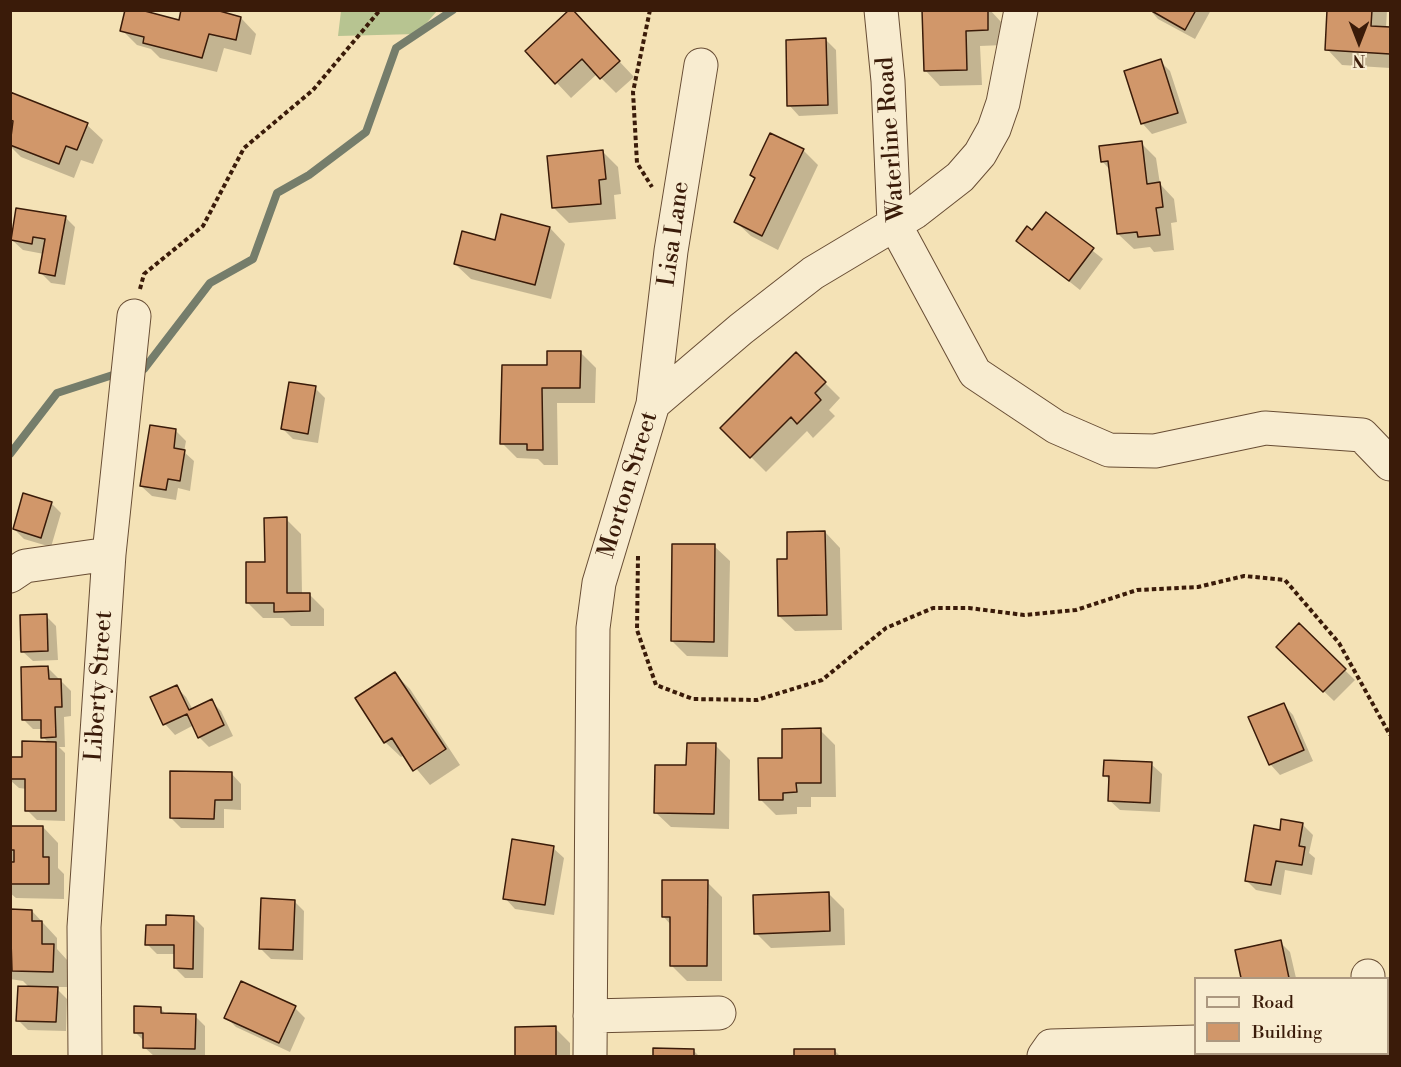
<!DOCTYPE html>
<style>
body{margin:0}
#map{position:relative;width:1401px;height:1067px;overflow:hidden;background:#f4e2b6;font-family:"Libre Bodoni",serif}
canvas{display:block}
.frame{position:absolute;inset:0;border:12px solid #3a1b09;pointer-events:none}
.legend{position:absolute;left:1194px;top:977px;width:195px;height:78px;box-sizing:border-box;background:#f8ecd0;border:2px solid #ac9880;margin:0;padding:8px 10px;list-style:none;font-size:18px;color:#3a1b09}
.legend li{display:flex;align-items:center;gap:12px;height:30px}
.legend b{width:30px;border:2px solid #ac9880}
.north{position:absolute;left:1329px;top:12px;width:60px;height:60px;-webkit-text-stroke:4px #f8ecd0;paint-order:stroke;rotate:180deg;font-size:16px;font-weight:700;line-height:24px;text-align:center;color:#3a1b09}
.north::after{content:'';display:block;margin:auto;width:21px;height:27px;background:#3a1b09;clip-path:polygon(50% 0,100% 100%,50% 72%,0 100%)}
</style>
<div id="map">
<canvas width="1401" height="1067"></canvas>
<div class="frame"></div>
<ul class="legend">
<li><b style="height:8px;background:#f8ecd0"></b>Road</li>
<li><b style="height:16px;background:#d1976a"></b>Building</li>
</ul>
<div class="north">N</div>
</div>
<script>
const g = document.querySelector('canvas').getContext('2d');
g.lineJoin = 'round';
function paint(path, color) { g.fillStyle = color; g.fill(path, 'evenodd'); }
const toPath = rows => new Path2D(rows.map(r => 'M' + r).join(''));
function strokePath(path, color, width, dash) { g.strokeStyle = color; g.lineWidth = width; g.lineCap = dash ? 'butt' : 'round'; g.setLineDash(dash || []); g.stroke(path); }
function drawText(font, color, halo, rows, align = 'center') {
  g.font = font + ' "Libre Bodoni",serif'; g.lineWidth = 6; g.setLineDash([]); g.textBaseline = 'middle'; g.strokeStyle = halo; g.fillStyle = color; for (const [text, x, y, turn = 0] of rows) {
    g.save(); g.translate(x, y); g.rotate((+turn || 0) * Math.PI / 180); g.textAlign = isNaN(turn) ? turn : align; if (halo) g.strokeText(text, 0, 0); g.fillText(text, 0, 0); g.restore();
  }
}
const green = toPath([
 [341,11,341,10,437,11,417,34,338,36]
]);
const shadow = toPath([
 [924,10,990,10,1002,23,1003,45,980,46,982,85,940,86,925,70],
 [1150,10,1211,10,1195,39,1158,19],
 [1329,10,1387,10,1386,28,1390,28,1390,68,1342,65,1327,49],
 [241,18,256,34,251,55,224,48,217,72,160,58,151,49,137,45,122,30,180,22],
 [586,26,634,77,616,93,597,74,571,98,527,51],
 [826,40,836,50,838,114,799,116,789,105],
 [1160,61,1170,71,1187,123,1152,134,1142,123],
 [10,94,87,125,103,140,93,164,81,160,74,178,21,157,10,146],
 [1141,143,1156,158,1160,184,1174,199,1177,222,1171,223,1174,250,1154,252,1150,247,1134,249,1118,234,1110,170,1102,161],
 [803,150,818,165,778,250,751,236,735,221,756,179,752,175],
 [603,152,618,167,621,194,614,195,616,219,569,223,554,208],
 [1046,214,1103,259,1080,290,1018,241,1032,232],
 [65,217,75,227,65,285,51,283,41,273,44,254,23,250,12,240],
 [550,228,565,244,551,299,471,279,455,264,496,241],
 [580,352,596,368,595,403,557,403,558,465,544,465,538,459,517,458,502,443,549,366],
 [796,354,840,398,829,410,835,416,813,438,807,431,766,472,722,428],
 [315,388,325,398,318,443,293,439,283,429],
 [176,431,186,441,184,452,194,461,190,491,178,488,176,500,152,496,141,486],
 [51,503,61,513,51,547,24,539,14,529],
 [286,519,301,534,302,594,309,594,324,609,324,626,291,626,283,618,263,618,248,603],
 [825,532,840,548,842,630,795,631,779,616,789,560],
 [714,546,730,561,728,657,687,656,672,641],
 [46,616,56,626,58,660,33,661,22,651],
 [1299,626,1355,680,1334,701,1278,647],
 [48,668,71,691,71,716,64,717,65,747,59,747,65,753,65,821,37,820,27,810,27,789,19,788,10,780,10,758,23,759,49,743,43,737,42,729,33,729,23,719],
 [395,674,410,689,460,765,430,785,405,755,401,757,385,742],
 [176,687,186,697,193,710,211,701,221,711,233,736,209,747,199,737,194,725,175,735,165,724,152,698],
 [1283,704,1293,715,1313,761,1280,775,1270,764],
 [820,730,835,745,836,797,811,797,811,807,797,807,797,814,776,815,760,799,784,760],
 [715,745,730,760,729,829,671,827,655,812],
 [1151,764,1162,774,1160,812,1120,810,1109,800,1110,781,1105,775],
 [231,773,241,784,241,810,224,809,224,828,181,828,171,818],
 [1302,824,1313,835,1309,853,1315,858,1312,875,1285,870,1281,895,1256,890,1246,880,1281,831],
 [10,827,43,827,58,843,58,868,64,874,64,899,16,898,10,893],
 [553,848,564,858,554,915,515,909,505,898],
 [707,882,722,897,722,981,687,981,671,965,671,925,663,916],
 [828,893,844,909,845,945,771,948,756,933],
 [294,901,304,911,303,960,271,959,261,949],
 [10,911,32,911,57,938,57,949,68,961,68,987,55,987,67,999,66,1031,28,1030,18,1020,30,988,23,981,10,979],
 [194,918,204,928,203,978,185,978,175,968,175,954,157,954,147,944,168,927],
 [1280,942,1290,952,1296,978,1243,978,1237,951],
 [295,1008,305,1018,290,1052,236,1027,226,1017],
 [161,1009,167,1015,195,1016,205,1026,205,1056,154,1056,144,1047,144,1041,135,1032],
 [516,1028,555,1028,570,1043,570,1056,516,1056],
 [655,1050,693,1050,699,1056,654,1056],
 [795,1050,834,1050,840,1056,795,1056]
]);
const stream = toPath([
 [137,370,144,369,210,283,253,259,277,193,309,175,366,132,396,48,453,10],
 [10,454,57,393,119,373]
]);
const building = toPath([
 [125,10,141,10,179,20,181,10,216,10,241,17,236,40,209,34,202,58,143,43,144,37,120,31,125,10],
 [569,10,573,10,620,61,600,79,582,59,555,84,525,51,569,10],
 [922,10,988,10,988,30,966,31,967,70,924,71,922,10],
 [1150,10,1196,10,1185,30,1150,10],
 [1327,10,1372,10,1371,26,1390,27,1390,54,1325,50,1327,10],
 [826,38,828,105,787,106,786,40,826,38],
 [1161,59,1178,113,1141,124,1124,71,1161,59],
 [10,92,88,123,77,150,66,146,59,164,10,145,13,121,10,120,10,92],
 [770,133,804,149,762,236,734,222,755,178,750,175,770,133],
 [1142,141,1147,184,1160,182,1163,207,1156,208,1160,235,1138,237,1137,232,1117,234,1108,161,1101,162,1099,146,1142,141],
 [603,150,606,179,599,180,601,204,552,208,547,156,603,150],
 [16,208,66,216,55,276,39,273,45,239,33,237,32,244,11,240,16,208],
 [1046,212,1094,248,1069,281,1016,241,1027,226,1032,230,1046,212],
 [501,214,550,227,535,285,454,264,462,231,495,240,501,214],
 [547,351,581,351,580,388,542,388,543,450,527,450,527,444,500,444,502,365,547,365,547,351],
 [796,352,826,382,815,393,821,400,797,424,791,417,750,458,720,428,796,352],
 [289,382,316,386,308,434,281,429,289,382],
 [150,425,176,429,174,448,185,450,180,481,168,479,166,490,140,486,150,425],
 [23,493,52,502,41,538,13,529,23,493],
 [287,517,287,593,310,593,310,611,274,612,274,603,246,603,246,562,265,562,264,518,287,517],
 [825,531,827,615,778,616,777,559,787,559,787,532,825,531],
 [672,544,715,544,714,642,671,641,672,544],
 [47,614,48,651,21,652,20,615,47,614],
 [1299,623,1346,669,1323,692,1276,647,1299,623],
 [48,666,49,679,61,679,62,707,55,707,56,737,41,738,41,720,22,720,21,667,48,666],
 [395,672,446,749,413,771,392,738,384,743,355,698,395,672],
 [177,685,189,710,212,699,224,725,198,738,187,714,163,725,150,697,177,685],
 [1284,703,1304,750,1269,765,1248,717,1284,703],
 [821,728,821,783,796,783,797,792,783,793,783,800,759,800,758,758,782,758,782,729,821,728],
 [22,741,56,742,56,811,25,811,25,779,10,779,10,757,22,757,22,741],
 [687,743,716,743,714,814,654,813,655,765,686,765,687,743],
 [1104,760,1152,762,1150,803,1108,801,1109,776,1103,776,1104,760],
 [170,771,232,772,232,800,215,800,214,819,170,818,170,771],
 [1281,819,1303,823,1299,846,1305,847,1302,865,1276,861,1271,885,1245,881,1254,825,1280,830,1281,819],
 [10,826,43,826,43,857,49,857,49,884,10,884,10,862,14,862,14,850,10,850,10,826],
 [512,839,554,846,545,905,503,899,512,839],
 [662,880,708,880,707,966,670,966,670,917,662,917,662,880],
 [829,892,830,931,754,934,753,895,829,892],
 [261,898,295,900,293,950,259,949,261,898],
 [10,909,32,910,32,921,42,921,42,944,54,944,53,972,12,971,10,909],
 [166,915,194,916,193,969,174,968,174,945,145,945,146,925,166,925,166,915],
 [1281,940,1289,978,1241,978,1235,950,1281,940],
 [241,981,296,1006,279,1043,224,1018,241,981],
 [18,986,58,987,56,1022,16,1021,18,986],
 [134,1006,161,1007,161,1013,196,1014,195,1049,143,1048,143,1033,134,1033,134,1006],
 [556,1026,556,1056,515,1056,515,1027,556,1026],
 [653,1048,694,1049,694,1056,653,1056,653,1048],
 [794,1049,835,1049,835,1056,794,1056,794,1049]
]);
const path = toPath([
 [650,10,633,92,637,163,652,187],
 [140,289,144,274,203,226,244,148,313,90,380,10],
 [638,556,637,630,656,685,693,699,757,700,822,680,886,628,933,608,969,608,1024,615,1076,610,1137,590,1198,587,1244,576,1285,580,1339,643,1390,735]
]);
const minor = toPath([
 [881,10,888,81,894,223,975,373,1056,427,1109,450,1155,451,1265,428,1362,435,1390,464],
 [653,404,671,251,701,65],
 [10,576,25,566,109,554],
 [1368,976,1368,978],
 [590,1016,719,1013],
 [1370,1054,1371,1056],
 [85,1056,84,927,109,554,134,316],
 [590,1056,593,628,599,583,653,404,741,329,813,273,915,212,960,177,980,154,994,129,1003,103,1021,10],
 [1044,1056,1051,1046,1196,1042]
]);
const streetNames = [
 ["Waterline Road",892,139,-94],
 ["Lisa Lane",675,234,-82],
 ["Morton Street",629,485,-73],
 ["Liberty Street",100,686,-86]
];
paint(green, '#b7c491');
paint(shadow, '#0003');
strokePath(stream, '#757d6b', 8);
paint(building, '#d1976a');
strokePath(building, '#3a1b09', 1.5);
strokePath(minor, '#684d34', 35);
strokePath(path, '#3a1b09', 4, [4.5, 3]);
strokePath(minor, '#f8ecd0', 33);
drawText('24px', '#3a1b09', '#f8ecd0', streetNames);
</script>
